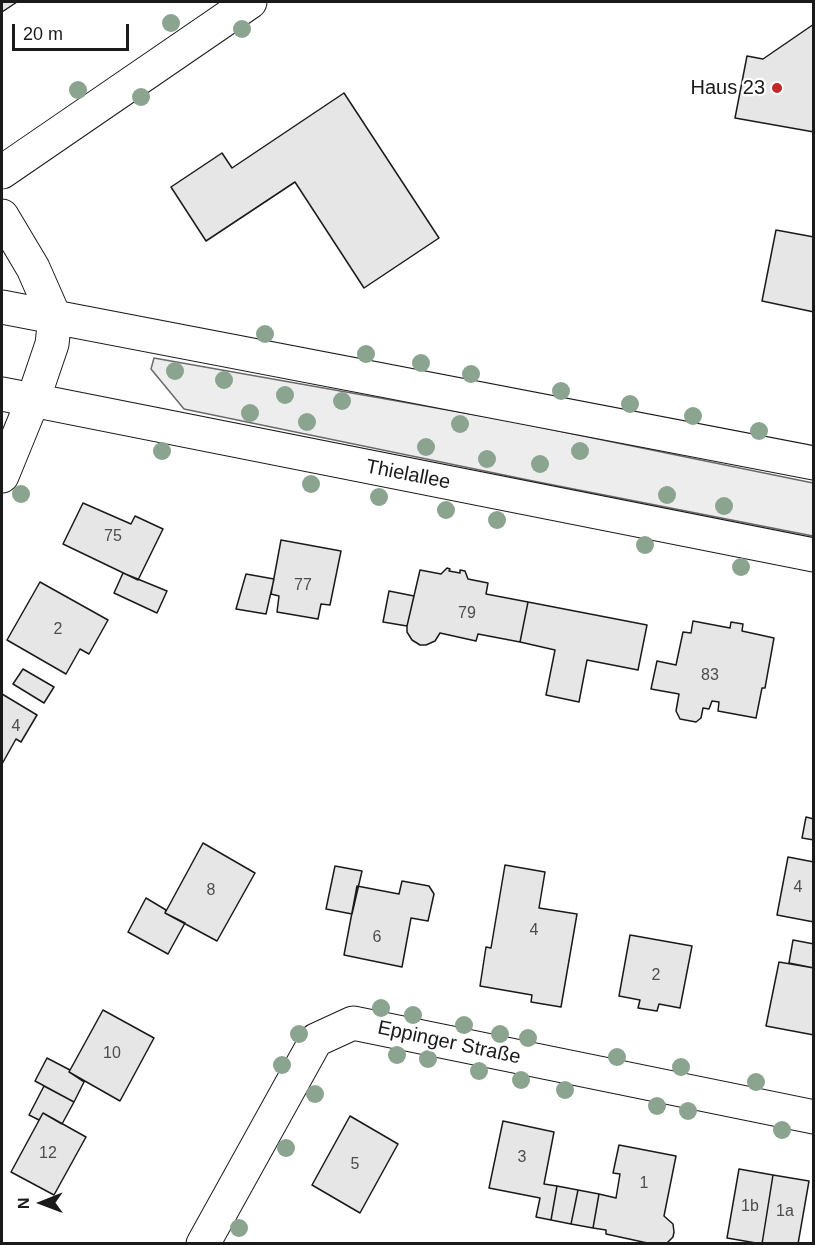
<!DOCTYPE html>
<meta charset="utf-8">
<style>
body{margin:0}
#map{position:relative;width:815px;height:1245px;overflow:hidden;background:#fff;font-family:Arial,sans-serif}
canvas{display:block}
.frame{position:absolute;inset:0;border:3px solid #1a1a1a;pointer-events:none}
.north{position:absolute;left:12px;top:1173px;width:60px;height:60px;-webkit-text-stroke:4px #fff;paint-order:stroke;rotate:269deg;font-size:16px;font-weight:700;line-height:24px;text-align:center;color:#1a1a1a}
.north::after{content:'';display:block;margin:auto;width:21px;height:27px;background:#1a1a1a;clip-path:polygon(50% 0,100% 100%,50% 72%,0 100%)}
.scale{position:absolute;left:12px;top:24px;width:117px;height:27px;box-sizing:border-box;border:3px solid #1a1a1a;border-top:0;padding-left:8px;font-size:18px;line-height:21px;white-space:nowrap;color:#1a1a1a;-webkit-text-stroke:4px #fff;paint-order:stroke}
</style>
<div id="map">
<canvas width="815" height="1245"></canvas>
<div class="frame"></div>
<div class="north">N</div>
<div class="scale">20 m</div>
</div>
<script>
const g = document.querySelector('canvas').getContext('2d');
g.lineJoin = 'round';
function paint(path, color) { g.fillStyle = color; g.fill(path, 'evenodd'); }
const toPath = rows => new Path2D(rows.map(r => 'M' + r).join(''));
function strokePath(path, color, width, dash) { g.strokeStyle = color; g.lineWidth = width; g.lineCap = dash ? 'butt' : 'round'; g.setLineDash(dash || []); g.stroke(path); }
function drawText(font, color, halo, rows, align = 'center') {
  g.font = font + ' Arial,sans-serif'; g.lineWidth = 4.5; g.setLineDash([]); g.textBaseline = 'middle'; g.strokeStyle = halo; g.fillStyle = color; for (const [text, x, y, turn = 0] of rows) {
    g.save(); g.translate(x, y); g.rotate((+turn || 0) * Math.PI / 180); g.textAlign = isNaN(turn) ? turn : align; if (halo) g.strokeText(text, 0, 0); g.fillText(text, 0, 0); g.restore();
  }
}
const green = toPath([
 [154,358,510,421,813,483,813,536,533,481,184,409,151,369,154,358]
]);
const building = toPath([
 [2,2,17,2,2,12,2,2],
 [814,24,814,132,735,118,747,56,763,59,814,24],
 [344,93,439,238,364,288,295,182,206,241,171,187,222,153,232,168,344,93],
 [776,230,814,237,814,312,762,301,776,230],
 [83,503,131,524,135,516,163,529,138,580,63,544,83,503],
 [281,540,341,551,330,605,321,604,318,619,277,612,279,596,271,594,281,540],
 [447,568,450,569,449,571,460,573,460,570,465,571,468,579,488,583,486,594,528,602,520,642,478,634,476,641,440,633,435,641,426,645,420,645,412,640,407,632,407,626,420,570,441,574,447,568],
 [123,573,167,591,157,613,114,593,123,573],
 [246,574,274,579,266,614,236,609,246,574],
 [40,582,108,620,89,654,80,649,66,674,7,640,40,582],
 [389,591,414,596,407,626,383,622,389,591],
 [528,602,647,625,638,670,587,660,579,702,546,695,555,650,520,642,528,602],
 [693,621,730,628,731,622,743,624,742,631,774,638,765,688,762,688,756,718,718,711,719,702,712,701,709,709,703,708,701,718,696,722,680,719,676,711,679,694,651,689,657,661,676,665,683,632,691,633,693,621],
 [23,669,54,687,44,703,13,684,23,669],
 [2,694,37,715,21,742,16,739,2,764,2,694],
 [806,817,814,819,814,840,802,838,806,817],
 [203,843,255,873,217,941,165,913,203,843],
 [788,857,814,862,814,922,777,915,788,857],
 [505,865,545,872,539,908,577,914,561,1007,531,1002,532,995,480,986,486,947,491,948,505,865],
 [335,866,362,871,352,914,326,909,335,866],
 [402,881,429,886,434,894,428,921,411,918,402,967,344,955,357,886,399,894,402,881],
 [146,898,166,910,165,913,185,923,168,954,128,932,146,898],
 [630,935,692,946,680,1008,659,1004,657,1011,638,1008,640,1000,619,996,630,935],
 [793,940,814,944,814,968,789,963,793,940],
 [779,962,814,968,814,1035,766,1026,779,962],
 [103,1010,154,1038,120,1101,69,1072,103,1010],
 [47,1058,70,1070,69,1072,84,1082,74,1102,35,1081,47,1058],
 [44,1086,74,1102,62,1124,43,1113,39,1120,29,1115,44,1086],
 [43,1113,86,1137,54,1195,11,1172,43,1113],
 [350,1116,398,1144,360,1213,312,1185,350,1116],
 [503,1121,554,1132,544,1184,557,1186,551,1220,536,1217,540,1198,489,1188,503,1121],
 [619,1145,676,1156,664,1216,673,1224,674,1232,673,1237,666,1244,652,1244,606,1234,606,1230,593,1228,599,1194,616,1198,620,1174,613,1173,619,1145],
 [739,1169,773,1175,762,1244,727,1238,739,1169],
 [773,1175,809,1181,798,1244,762,1244,773,1175],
 [557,1186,578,1190,571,1224,551,1220,557,1186],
 [578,1190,599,1194,593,1228,571,1224,578,1190]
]);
const minor = toPath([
 [2,172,250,2],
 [2,216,33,268,55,318],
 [2,476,33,400],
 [203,1244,316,1040,353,1023,814,1117]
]);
const major = toPath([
 [2,307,814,463],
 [2,394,814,555],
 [33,400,52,344,55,318]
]);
const trees = [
 [171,23],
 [242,29],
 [78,90],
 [141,97],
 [265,334],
 [366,354],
 [421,363],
 [175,371],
 [471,374],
 [224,380],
 [561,391],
 [285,395],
 [342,401],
 [630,404],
 [250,413],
 [693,416],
 [307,422],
 [460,424],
 [759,431],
 [426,447],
 [162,451],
 [580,451],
 [487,459],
 [540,464],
 [311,484],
 [21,494],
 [667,495],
 [379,497],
 [724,506],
 [446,510],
 [497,520],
 [645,545],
 [741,567],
 [381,1008],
 [413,1015],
 [464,1025],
 [299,1034],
 [500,1034],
 [528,1038],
 [397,1055],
 [617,1057],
 [428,1059],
 [282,1065],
 [681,1067],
 [479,1071],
 [521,1080],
 [756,1082],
 [565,1090],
 [315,1094],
 [657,1106],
 [688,1111],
 [782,1130],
 [286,1148],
 [239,1228]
];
const markers = [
 [777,88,6,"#c62828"]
];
const numberNames = [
 ["75",113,537],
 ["77",303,586],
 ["79",467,614],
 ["2",58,630],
 ["83",710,676],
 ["4",16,727],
 ["4",798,888],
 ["8",211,891],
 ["4",534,931],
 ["6",377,938],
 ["2",656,976],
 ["10",112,1054],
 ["12",48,1154],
 ["3",522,1158],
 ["5",355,1165],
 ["1",644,1184],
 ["1b",750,1207],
 ["1a",785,1212]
];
const poiNames = [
 ["Haus 23",765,88]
];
const streetNames = [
 ["Thielallee",408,475,11],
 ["Eppinger Straße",449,1043,12]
];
paint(green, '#ededed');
strokePath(green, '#6a6a6a', 1.5);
paint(building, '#e6e6e6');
strokePath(building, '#1a1a1a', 1.5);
strokePath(minor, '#1a1a1a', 35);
strokePath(major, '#1a1a1a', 35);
strokePath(minor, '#fff', 33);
strokePath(major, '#fff', 33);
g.fillStyle = '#8aa48f';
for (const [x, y] of trees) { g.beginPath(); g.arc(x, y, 9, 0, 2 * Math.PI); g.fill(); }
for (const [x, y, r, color] of markers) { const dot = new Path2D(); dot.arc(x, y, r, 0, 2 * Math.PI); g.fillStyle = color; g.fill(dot); strokePath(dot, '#fff', 2); }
drawText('16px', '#4d4d4d', null, numberNames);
drawText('20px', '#1a1a1a', '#fff', poiNames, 'right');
drawText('20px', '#1a1a1a', '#fff', streetNames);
</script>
